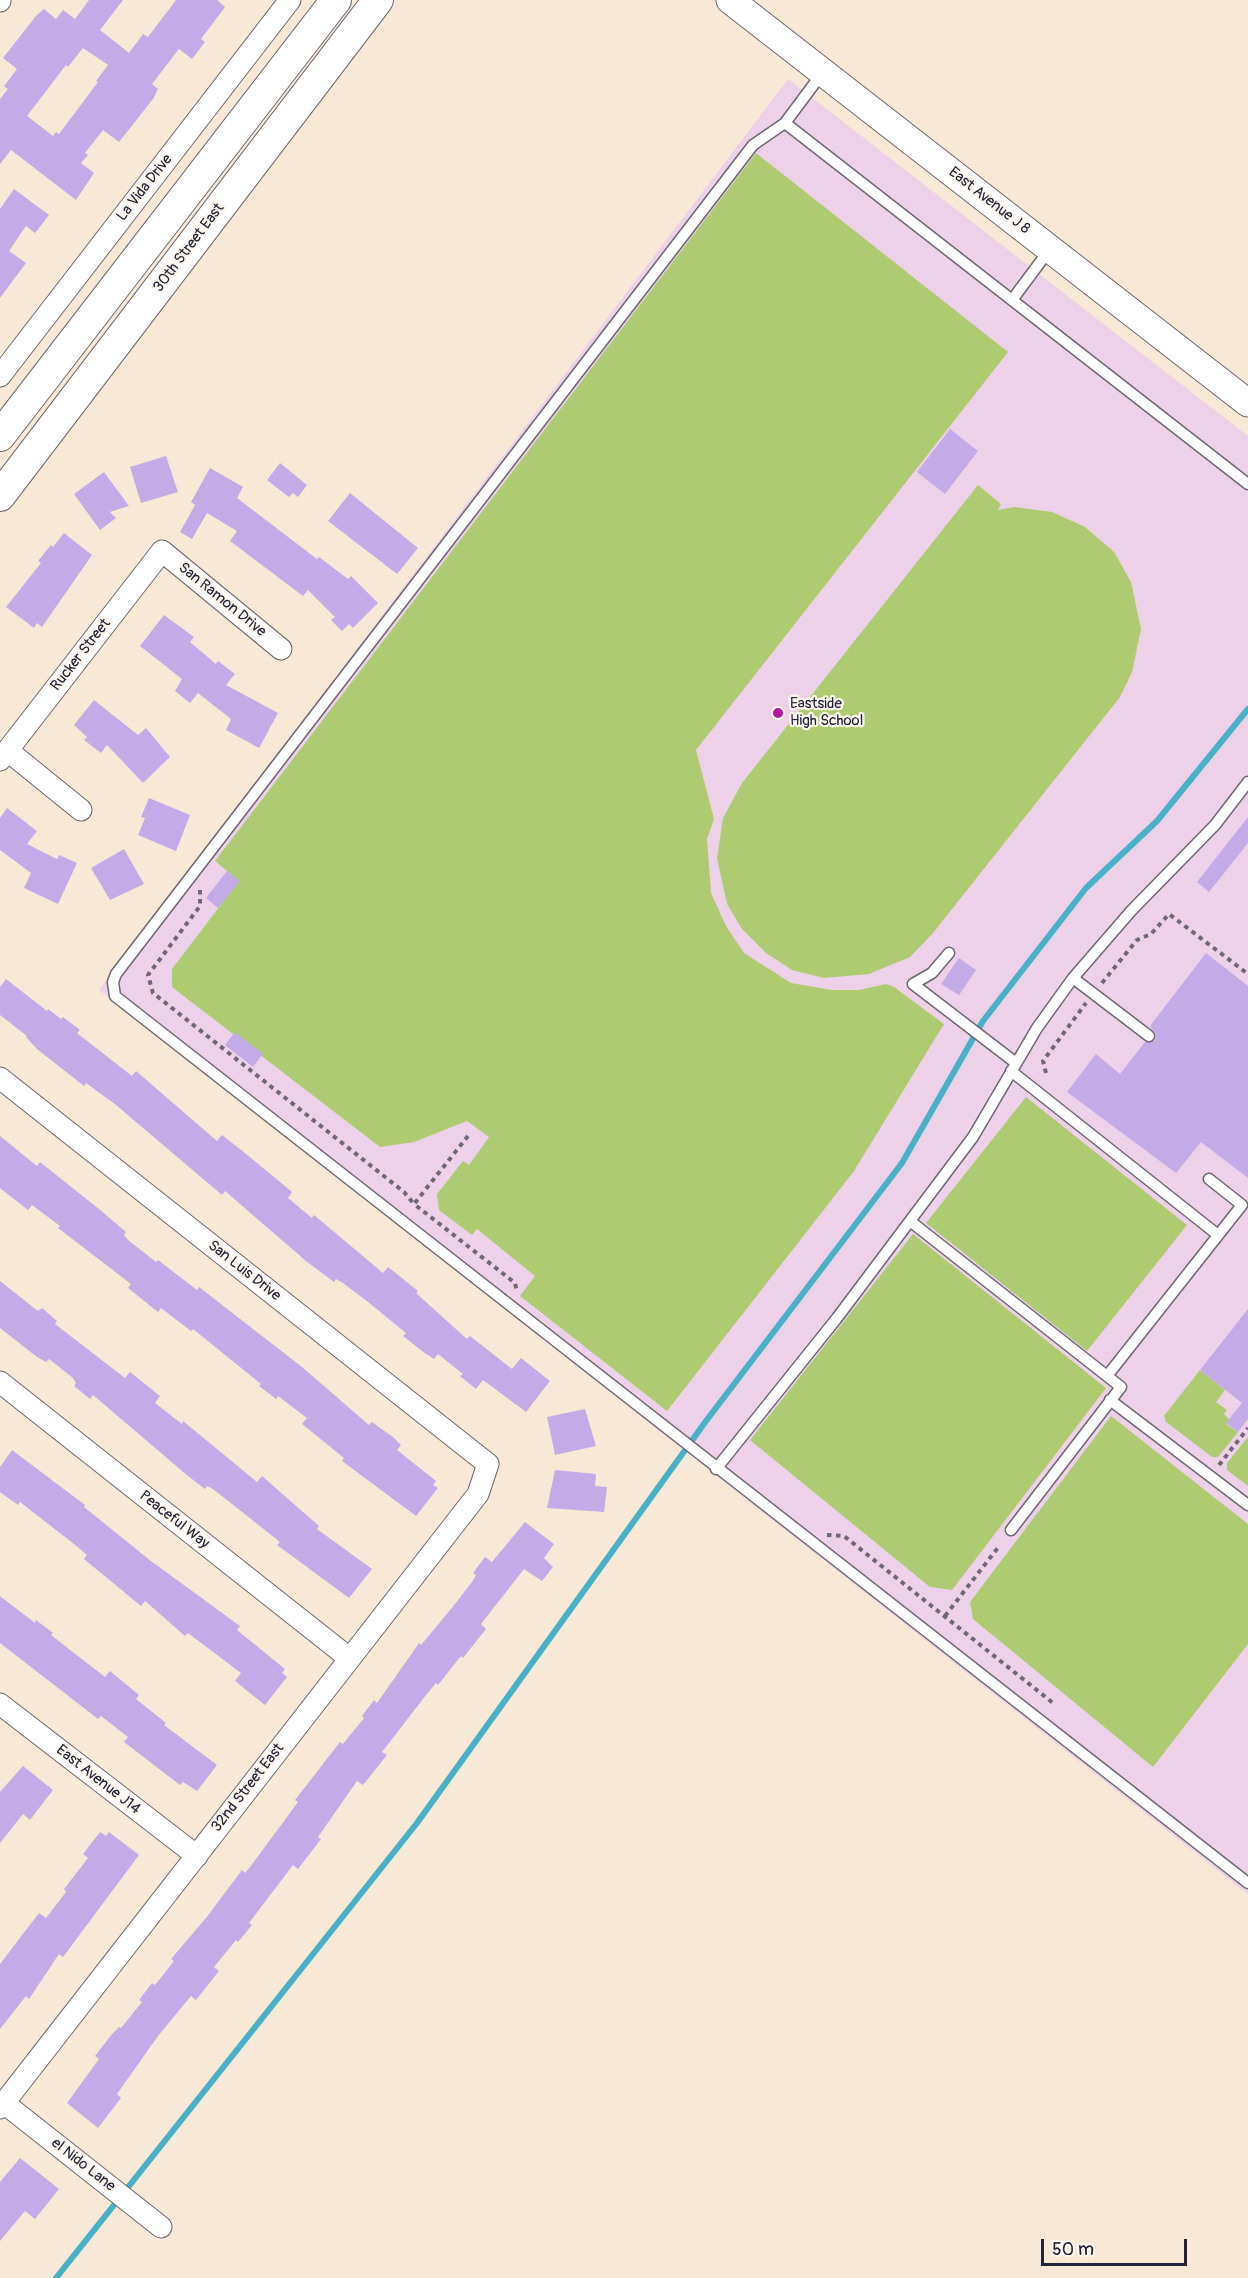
<!DOCTYPE html>
<style>
body{margin:0}
#map{position:relative;width:1248px;height:2278px;overflow:hidden;background:#f8e9d6;font-family:Pangolin,sans-serif}
canvas{display:block}
.scale{position:absolute;left:1041px;top:2239px;width:146px;height:27px;box-sizing:border-box;border:3px solid #22223b;border-top:0;padding-left:8px;font-size:18px;line-height:21px;white-space:nowrap;color:#22223b;-webkit-text-stroke:4px #fbf7ec;paint-order:stroke}
</style>
<div id="map">
<canvas width="1248" height="2278"></canvas>
<div class="scale">50 m</div>
</div>
<script>
const g = document.querySelector('canvas').getContext('2d');
g.lineJoin = 'round';
function paint(path, color) { g.fillStyle = color; g.fill(path, 'evenodd'); }
const toPath = rows => new Path2D(rows.map(r => 'M' + r).join(''));
function strokePath(path, color, width, dash) { g.strokeStyle = color; g.lineWidth = width; g.lineCap = dash ? 'butt' : 'round'; g.setLineDash(dash || []); g.stroke(path); }
function drawText(font, color, halo, rows, align = 'center') {
  g.font = font + ' Pangolin,sans-serif'; g.lineWidth = 4.5; g.setLineDash([]); g.textBaseline = 'middle'; g.strokeStyle = halo; g.fillStyle = color; for (const [text, x, y, turn = 0] of rows) {
    g.save(); g.translate(x, y); g.rotate((+turn || 0) * Math.PI / 180); g.textAlign = isNaN(turn) ? turn : align; if (halo) g.strokeText(text, 0, 0); g.fillText(text, 0, 0); g.restore();
  }
}
const built = toPath([
 [788,79,1248,436,1248,1894,99,990]
]);
const green = toPath([
 [756,153,1008,352,696,750,714,819,707,839,711,893,726,926,744,953,791,983,832,990,859,990,886,984,894,987,944,1024,854,1171,667,1411,520,1296,535,1276,477,1229,472,1235,439,1210,437,1194,463,1161,469,1165,489,1137,467,1121,414,1142,380,1147,172,987,172,969,239,881,215,861],
 [978,485,1001,504,998,510,1015,507,1052,512,1085,527,1114,552,1131,582,1141,629,1132,672,1120,697,933,933,910,957,869,974,824,978,792,970,766,953,742,929,727,904,717,858,723,818,742,783],
 [1026,1097,1187,1225,1087,1351,926,1223],
 [913,1234,1106,1388,952,1590,930,1587,750,1440],
 [1200,1370,1225,1390,1216,1402,1227,1410,1224,1414,1229,1419,1226,1424,1238,1432,1218,1457,1212,1457,1166,1422,1164,1416],
 [1111,1416,1248,1524,1248,1644,1153,1767,973,1619,970,1602],
 [1248,1437,1248,1486,1227,1470,1227,1463]
]);
const stream = toPath([
 [56,2278,417,1823,706,1421,902,1163,983,1021,1086,888,1157,821,1248,709]
]);
const building = toPath([
 [89,0,123,0,100,30,129,53,143,34,148,37,176,0,217,0,225,7,201,39,205,42,192,59,179,49,152,84,158,89,153,99,119,142,103,130,85,153,88,155,81,163,94,173,76,200,11,150,0,164,0,99,8,89,4,86,17,69,3,58,36,16,44,9,56,19,63,10,75,19],
 [83,48,108,65,96,81,98,82,59,134,56,132,53,136,27,116,66,65,68,67],
 [14,189,49,215,35,233,26,226,9,251,26,263,0,298,0,209],
 [950,429,978,451,945,494,917,472],
 [166,456,178,492,141,503,130,467],
 [280,463,307,485,298,497,293,493,289,497,267,480],
 [210,468,243,487,237,498,317,559,319,557,348,579,351,576,378,603,353,628,349,624,342,631,331,620,335,617,308,590,303,596,230,541,237,531,207,513,192,539,180,532,195,505,191,502],
 [104,472,129,506,110,512,116,518,100,530,74,494],
 [350,493,418,548,397,574,328,521],
 [64,533,92,555,42,627,37,623,34,628,6,607,41,563,38,561,51,545,53,547],
 [164,615,194,637,190,642,216,664,218,661,235,674,226,685,278,713,259,748,226,730,231,719,198,693,190,703,175,691,182,679,140,646],
 [94,700,138,735,146,728,170,757,143,783,107,745,101,753,84,740,87,737,74,725],
 [149,798,190,815,176,851,138,835,145,818,141,817],
 [7,808,37,831,27,844,57,859,59,855,77,863,58,904,24,888,31,873,0,850,0,818],
 [1248,817,1248,843,1209,892,1197,882],
 [124,849,144,884,110,900,91,868],
 [227,871,240,881,218,908,206,898],
 [1206,953,1248,986,1248,1178,1201,1142,1176,1173,1067,1092,1096,1054,1120,1074,1145,1042,1155,1041,1156,1034,1150,1026],
 [959,958,976,970,959,995,941,984],
 [6,979,47,1011,48,1009,61,1019,63,1017,80,1030,77,1033,132,1076,136,1071,217,1141,222,1135,245,1153,292,1192,288,1198,312,1218,314,1215,383,1273,388,1267,418,1291,416,1293,467,1339,470,1336,512,1369,521,1358,550,1381,526,1412,483,1380,476,1389,460,1376,463,1374,438,1354,434,1359,426,1354,403,1336,406,1333,368,1302,343,1283,336,1279,334,1282,306,1261,225,1191,222,1195,116,1105,86,1083,84,1086,37,1049,26,1037,27,1036,0,1015,0,987],
 [235,1032,263,1054,253,1067,225,1045],
 [0,1136,37,1166,40,1162,99,1209,126,1232,124,1235,128,1240,156,1262,158,1260,197,1290,199,1287,302,1367,369,1425,372,1422,394,1438,401,1445,397,1450,436,1481,433,1485,438,1488,416,1516,342,1461,344,1458,302,1424,307,1418,278,1396,276,1399,259,1386,261,1384,193,1329,191,1331,161,1308,158,1312,128,1288,131,1284,58,1228,60,1226,32,1205,28,1210,0,1188],
 [0,1281,38,1311,42,1308,57,1321,55,1324,125,1378,130,1372,160,1396,155,1403,182,1424,183,1421,257,1482,262,1476,319,1526,317,1529,372,1569,349,1598,277,1545,280,1542,213,1489,207,1486,205,1489,188,1476,93,1395,90,1399,74,1386,76,1383,73,1378,49,1359,46,1362,37,1357,0,1328],
 [1248,1309,1248,1419,1238,1432,1226,1423,1242,1403,1200,1370],
 [585,1409,596,1446,555,1455,547,1417],
 [12,1450,85,1505,84,1507,151,1561,240,1626,237,1630,285,1669,282,1673,287,1677,265,1705,235,1681,241,1673,188,1633,185,1636,145,1601,141,1606,84,1559,87,1555,74,1544,20,1502,18,1505,0,1492,0,1467],
 [555,1470,596,1474,595,1486,607,1487,604,1512,547,1508],
 [525,1522,554,1544,544,1558,553,1567,542,1581,524,1569,481,1624,486,1629,463,1658,461,1656,438,1685,436,1683,426,1695,382,1752,387,1755,363,1785,357,1781,318,1837,321,1839,298,1869,293,1865,249,1923,252,1925,238,1942,236,1940,214,1967,219,1971,196,2000,191,1996,158,2036,117,2094,121,2098,98,2128,67,2103,99,2059,95,2056,112,2034,119,2027,121,2028,142,2002,139,2000,152,1983,155,1985,174,1961,171,1959,206,1918,242,1870,245,1873,250,1867,298,1802,295,1800,340,1742,343,1744,364,1718,362,1716,374,1700,377,1703,419,1643,421,1645,451,1609,472,1582,476,1575,473,1573,485,1557,492,1562],
 [0,1596,35,1623,36,1620,53,1633,51,1635,105,1677,110,1671,139,1695,136,1699,166,1723,164,1725,217,1765,197,1791,183,1782,180,1785,124,1742,128,1737,101,1716,98,1719,0,1643],
 [23,1766,53,1790,30,1820,23,1814,0,1843,0,1792],
 [100,1832,106,1836,109,1832,139,1855,63,1957,59,1954,29,1999,26,1996,0,2029,0,1964,39,1913,46,1918,66,1892,64,1889,88,1858,83,1854],
 [20,2158,59,2189,35,2219,25,2211,0,2241,0,2182]
]);
const path = toPath([
 [200,890,200,906,148,975,153,993,404,1192,414,1204],
 [1102,983,1137,940,1151,934,1169,914,1248,974],
 [1046,1073,1043,1061,1086,1003],
 [468,1136,414,1204,515,1283,517,1292],
 [1219,1465,1248,1428],
 [827,1535,844,1536,1053,1703],
 [945,1616,1000,1545]
]);
const service = toPath([
 [823,72,785,123,753,145,116,974,113,982,115,996,1248,1883],
 [785,123,1248,484],
 [1012,300,1050,249],
 [949,953,932,973,913,984,1016,1063],
 [1073,978,1149,1036],
 [1011,1071,1218,1235],
 [910,1221,1121,1387,1011,1530],
 [1107,1376,1242,1205,1209,1179],
 [1110,1400,1248,1505],
 [716,1469,837,1318,973,1137,1037,1028,1073,978,1131,911,1215,825,1248,782]
]);
const minor = toPath([
 [0,1,0,0],
 [0,376,290,0],
 [7,750,81,810],
 [0,760,162,551,281,649],
 [0,1078,488,1464,478,1494,0,2108],
 [0,1382,349,1658],
 [0,1704,197,1856],
 [4,2103,161,2227]
]);
const tertiary = toPath([
 [730,0,1248,403]
]);
const secondary = toPath([
 [0,436,336,0],
 [0,496,378,0]
]);
const markers = [
 [778,713,6,"#b5179e"]
];
const streetNames = [
 ["La Vida Drive",145,188,-52],
 ["East Avenue J 8",989,201,38],
 ["30th Street East",189,248,-53],
 ["San Ramon Drive",222,600,39],
 ["Rucker Street",81,655,-52],
 ["San Luis Drive",244,1271,38],
 ["Peaceful Way",174,1520,38],
 ["East Avenue J14",98,1780,38],
 ["32nd Street East",248,1788,-52],
 ["el Nido Lane",83,2165,38]
];
const poiNames = [
 ["Eastside",790,704],
 ["High School",790,721]
];
paint(built, '#edd1e9');
paint(green, '#aecb72');
strokePath(stream, '#48b0c7', 6);
paint(building, '#c3abe7');
strokePath(service, '#6d6871', 13);
strokePath(minor, '#6d6871', 23);
strokePath(tertiary, '#6d6871', 29);
strokePath(secondary, '#6d6871', 32);
strokePath(path, '#6d6871', 4, [4.5, 4.5]);
strokePath(service, '#fff', 10);
strokePath(minor, '#fff', 21);
strokePath(tertiary, '#fff', 27);
strokePath(secondary, '#fff', 30);
for (const [x, y, r, color] of markers) { const dot = new Path2D(); dot.arc(x, y, r, 0, 2 * Math.PI); g.fillStyle = color; g.fill(dot); strokePath(dot, '#fbf7ec', 2); }
drawText('15px', '#22223b', '#fbf7ec', streetNames);
drawText('15px', '#22223b', '#fbf7ec', poiNames, 'left');
</script>
